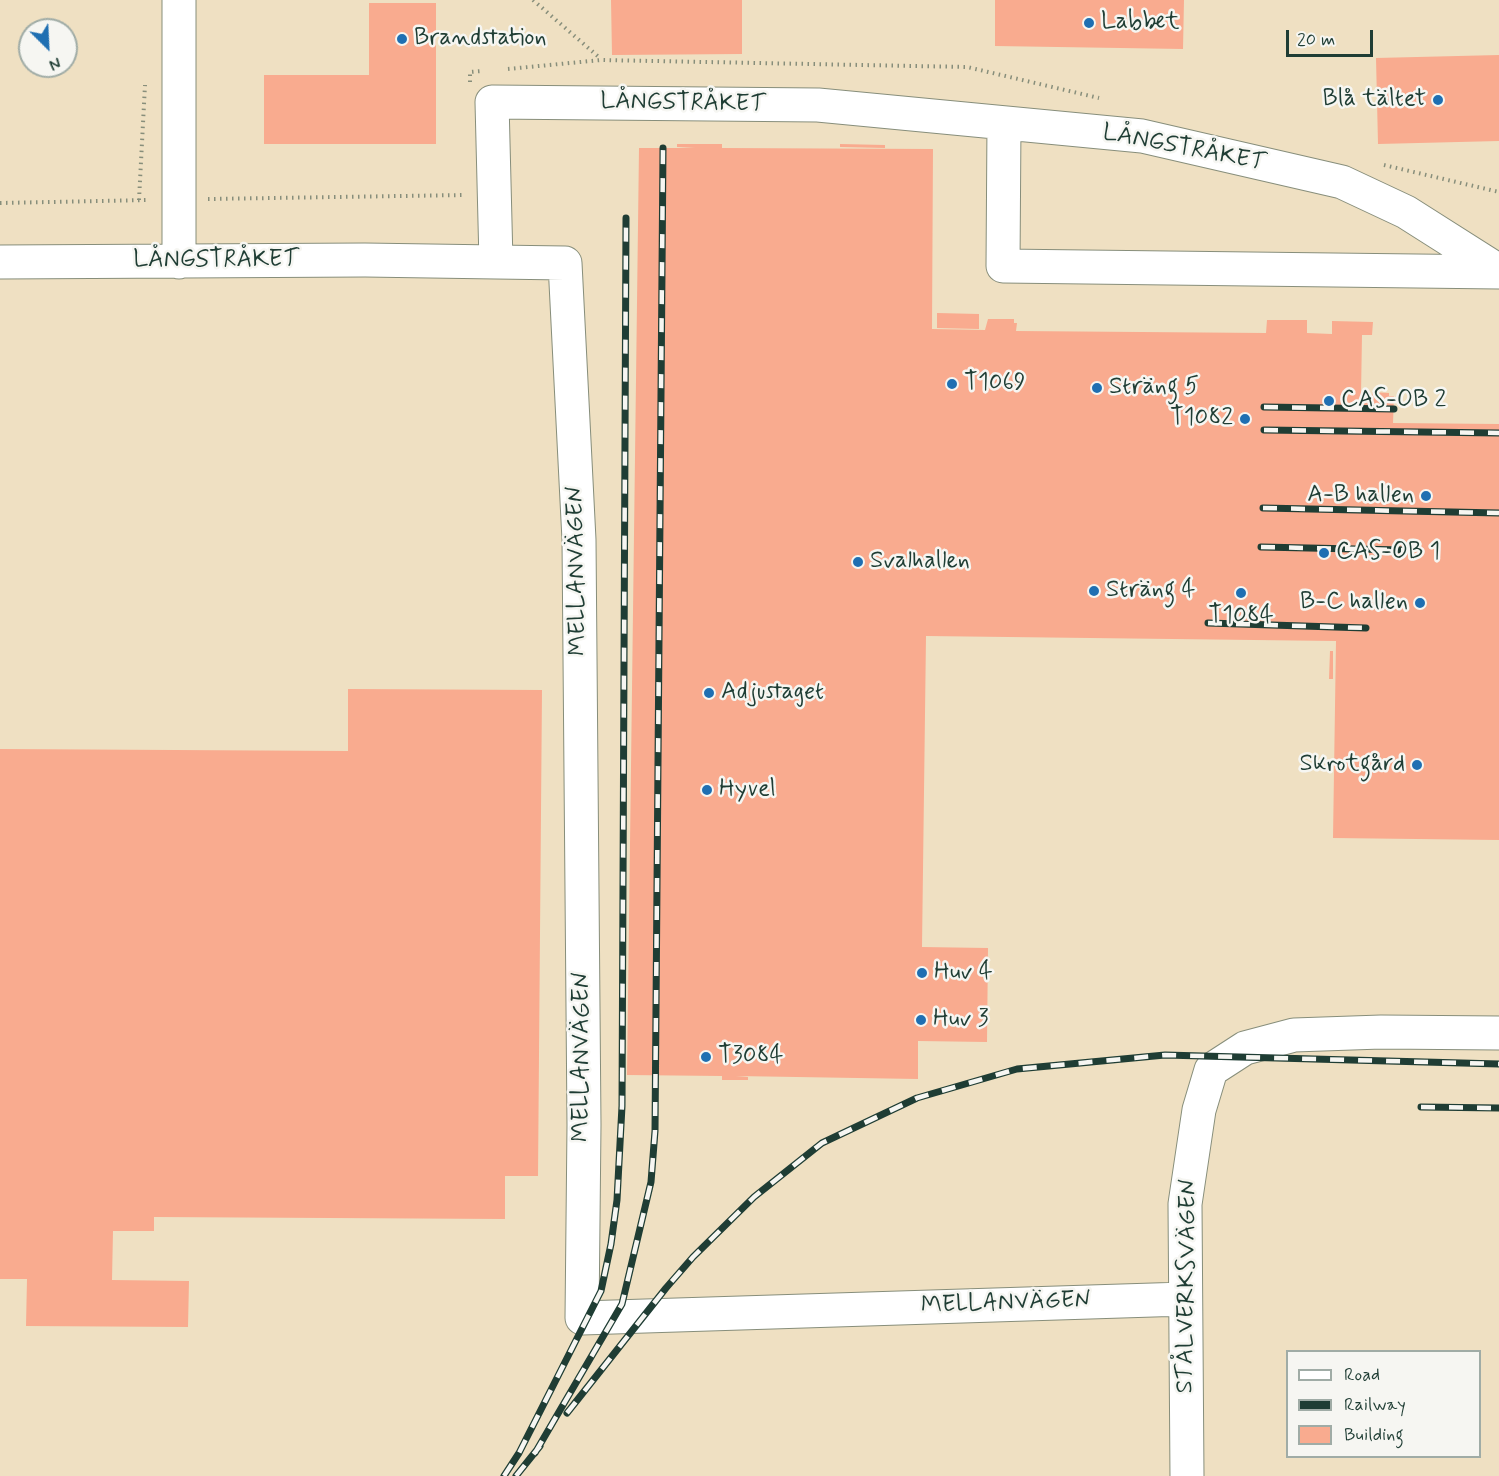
<!DOCTYPE html>
<meta charset="utf-8">
<style>
body{margin:0}
#map{position:relative;width:1499px;height:1476px;overflow:hidden;background:#efe0c2;font-family:Mynerve,sans-serif}
canvas{display:block}
.legend{position:absolute;left:1286px;top:1350px;width:195px;height:108px;box-sizing:border-box;background:#f6f6f2;border:2px solid #a0aca6;margin:0;padding:8px 10px;list-style:none;font-size:18px;color:#1f3d34}
.legend li{display:flex;align-items:center;gap:12px;height:30px}
.legend b{width:30px;border:2px solid #a0aca6}
.north{position:absolute;left:18px;top:18px;width:60px;height:60px;box-sizing:border-box;background:#f6f6f2;border:2px solid #a0aca6;border-radius:50%;rotate:156deg;font-size:16px;font-weight:700;line-height:24px;text-align:center;color:#1f3d34}
.north::after{content:'';display:block;margin:auto;width:21px;height:27px;background:#1f6fb2;clip-path:polygon(50% 0,100% 100%,50% 72%,0 100%)}
.scale{position:absolute;left:1286px;top:30px;width:87px;height:27px;box-sizing:border-box;border:3px solid #1f3d34;border-top:0;padding-left:8px;font-size:18px;line-height:21px;white-space:nowrap;color:#1f3d34;-webkit-text-stroke:4px #f6f6f2;paint-order:stroke}
</style>
<div id="map">
<canvas width="1499" height="1476"></canvas>
<ul class="legend">
<li><b style="height:8px;background:#fff"></b>Road</li>
<li><b style="height:8px;background:#1f3d34"></b>Railway</li>
<li><b style="height:16px;background:#f9ab8f"></b>Building</li>
</ul>
<div class="north">N</div>
<div class="scale">20 m</div>
</div>
<script>
const g = document.querySelector('canvas').getContext('2d');
g.lineJoin = 'round';
function paint(path, color) { g.fillStyle = color; g.fill(path, 'evenodd'); }
const toPath = rows => new Path2D(rows.map(r => 'M' + r).join(''));
function strokePath(path, color, width, dash) { g.strokeStyle = color; g.lineWidth = width; g.lineCap = dash ? 'butt' : 'round'; g.setLineDash(dash || []); g.stroke(path); }
function drawText(font, color, halo, rows, align = 'center') {
  g.font = font + ' Mynerve,sans-serif'; g.lineWidth = 5; g.setLineDash([]); g.textBaseline = 'middle'; g.strokeStyle = halo; g.fillStyle = color; for (const [text, x, y, turn = 0] of rows) {
    g.save(); g.translate(x, y); g.rotate((+turn || 0) * Math.PI / 180); g.textAlign = isNaN(turn) ? turn : align; if (halo) g.strokeText(text, 0, 0); g.fillText(text, 0, 0); g.restore();
  }
}
const building = toPath([
 [611,0,742,0,742,54,612,55],
 [995,0,1184,0,1183,49,995,46],
 [369,3,436,3,436,144,264,144,264,75,369,75],
 [1499,55,1499,141,1378,144,1376,58],
 [677,144,722,144,722,148,933,149,932,329,985,330,988,319,1014,319,1014,323,1017,323,1016,331,1266,333,1267,320,1307,320,1307,333,1332,334,1332,321,1373,322,1372,335,1362,335,1361,395,1372,395,1372,392,1389,393,1389,396,1394,396,1393,423,1499,424,1499,840,1333,838,1336,641,926,636,922,947,988,948,987,1042,918,1041,918,1079,736,1076,748,1077,748,1080,722,1080,722,1076,627,1075,639,148,695,148,677,147],
 [840,144,885,145,885,148,840,147],
 [937,313,979,314,979,329,937,328],
 [1330,651,1333,651,1333,679,1329,679],
 [348,689,542,690,538,1176,505,1176,505,1219,154,1217,154,1231,113,1231,112,1280,189,1281,188,1327,26,1326,27,1279,0,1279,0,749,348,751]
]);
const path = toPath([
 [533,0,601,59],
 [508,69,601,60,967,67,1099,98],
 [470,82,470,72,482,71],
 [1384,165,1499,192],
 [208,199,464,195],
 [139,200,145,85],
 [0,203,149,200]
]);
const minor = toPath([
 [1004,123,1003,266,1499,272],
 [0,262,365,260,496,262,492,102,818,105,1142,136,1342,182,1406,212,1499,271],
 [179,262,179,0],
 [496,262,565,263,579,540,584,1125,582,1318,1185,1299],
 [1187,1476,1185,1204,1199,1110,1211,1070,1245,1048,1294,1035,1381,1032,1499,1033]
]);
const rail = toPath([
 [1264,407,1394,409],
 [1264,430,1499,433],
 [1263,508,1499,513],
 [1261,547,1403,550],
 [1208,623,1366,628],
 [1421,1107,1499,1108],
 [567,1413,666,1288,693,1257,754,1197,822,1143,917,1098,1017,1069,1165,1055,1499,1064],
 [535,1453,622,1304,651,1182,655,1131,663,148],
 [504,1476,519,1453,601,1291,611,1244,617,1200,622,1106,626,218],
 [516,1476,540,1446]
]);
const markers = [
 [1089,23,6,"#1f6fb2"],
 [402,39,6,"#1f6fb2"],
 [1438,100,6,"#1f6fb2"],
 [952,384,6,"#1f6fb2"],
 [1097,388,6,"#1f6fb2"],
 [1329,401,6,"#1f6fb2"],
 [1245,419,6,"#1f6fb2"],
 [1426,496,6,"#1f6fb2"],
 [1324,553,6,"#1f6fb2"],
 [858,562,6,"#1f6fb2"],
 [1094,591,6,"#1f6fb2"],
 [1241,593,6,"#1f6fb2"],
 [1420,603,6,"#1f6fb2"],
 [709,693,6,"#1f6fb2"],
 [1417,765,6,"#1f6fb2"],
 [707,790,6,"#1f6fb2"],
 [922,973,6,"#1f6fb2"],
 [921,1020,6,"#1f6fb2"],
 [706,1057,6,"#1f6fb2"]
];
const poiNames = [
 ["Labbet",1101,23],
 ["Brandstation",414,39],
 ["Blå tältet",1426,100,"right"],
 ["T1069",964,384],
 ["Sträng 5",1109,388],
 ["CAS-OB 2",1341,401],
 ["T1082",1233,419,"right"],
 ["A-B hallen",1414,496,"right"],
 ["CAS-OB 1",1336,553],
 ["Svalhallen",870,562],
 ["Sträng 4",1106,591],
 ["B-C hallen",1408,603,"right"],
 ["T1084",1241,617,"center"],
 ["Adjustaget",721,693],
 ["Skrotgård",1405,765,"right"],
 ["Hyvel",719,790],
 ["Huv 4",934,973],
 ["Huv 3",933,1020],
 ["T3084",718,1057]
];
const streetNames = [
 ["LÅNGSTRÅKET",683,104,1],
 ["LÅNGSTRÅKET",1184,149,11],
 ["LÅNGSTRÅKET",216,261],
 ["MELLANVÄGEN",578,571,-91],
 ["MELLANVÄGEN",583,1057,-90],
 ["STÅLVERKSVÄGEN",1188,1286,-89],
 ["MELLANVÄGEN",1006,1304,-2]
];
paint(building, '#f9ab8f');
strokePath(minor, '#878e7b', 35);
strokePath(path, '#878e7b', 4, [1.5, 4.5]);
strokePath(minor, '#fff', 33);
strokePath(rail, '#1f3d34', 7);
strokePath(rail, '#f6f6f2', 4.5, [14]);
for (const [x, y, r, color] of markers) { const dot = new Path2D(); dot.arc(x, y, r, 0, 2 * Math.PI); g.fillStyle = color; g.fill(dot); strokePath(dot, '#f6f6f2', 2); }
drawText('24px', '#1f3d34', '#f6f6f2', poiNames, 'left');
drawText('24px', '#1f3d34', '#f6f6f2', streetNames);
</script>
